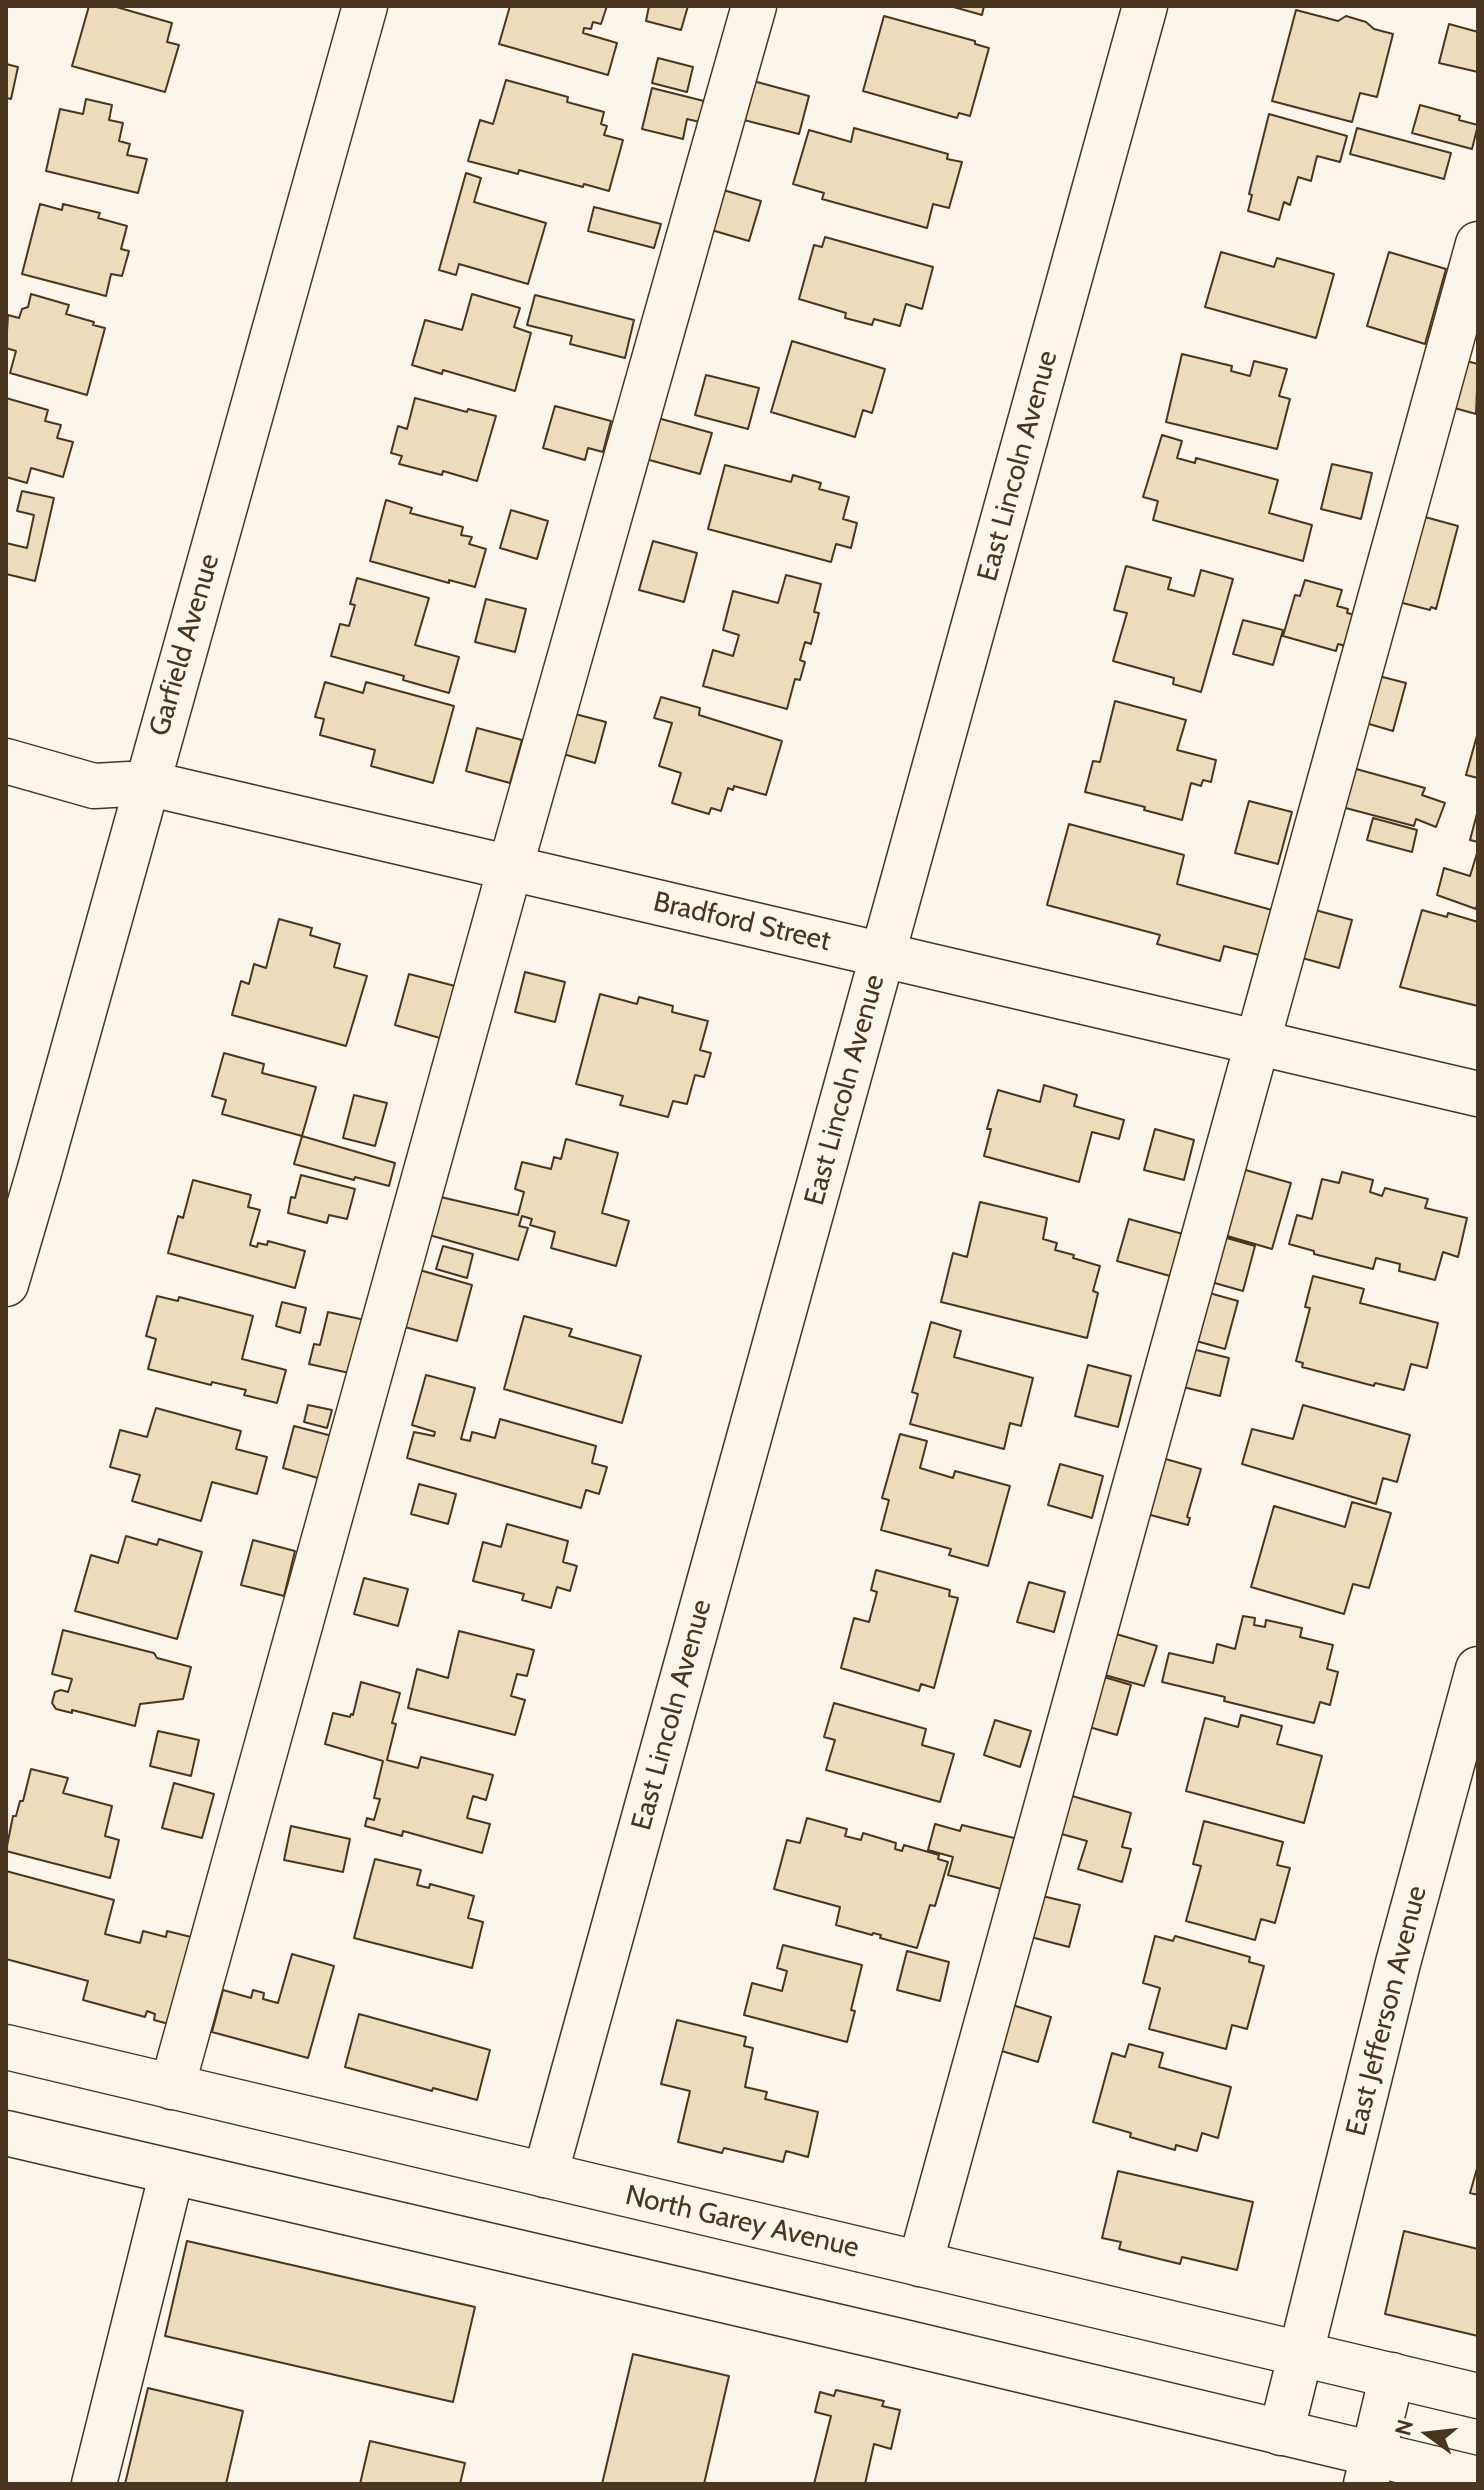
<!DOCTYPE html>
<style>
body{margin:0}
#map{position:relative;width:1484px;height:2490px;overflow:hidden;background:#fbf6e9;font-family:Cabin,sans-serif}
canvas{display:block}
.frame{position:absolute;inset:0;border:8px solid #4a3520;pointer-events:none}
.north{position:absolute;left:1388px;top:2394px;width:80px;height:80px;-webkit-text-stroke:6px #fbf6e9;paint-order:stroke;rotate:285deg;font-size:22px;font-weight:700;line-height:32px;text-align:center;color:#4a3520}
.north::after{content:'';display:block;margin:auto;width:28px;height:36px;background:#4a3520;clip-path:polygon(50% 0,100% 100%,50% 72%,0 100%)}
</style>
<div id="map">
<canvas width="1484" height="2490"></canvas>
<div class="frame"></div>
<div class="north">N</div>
</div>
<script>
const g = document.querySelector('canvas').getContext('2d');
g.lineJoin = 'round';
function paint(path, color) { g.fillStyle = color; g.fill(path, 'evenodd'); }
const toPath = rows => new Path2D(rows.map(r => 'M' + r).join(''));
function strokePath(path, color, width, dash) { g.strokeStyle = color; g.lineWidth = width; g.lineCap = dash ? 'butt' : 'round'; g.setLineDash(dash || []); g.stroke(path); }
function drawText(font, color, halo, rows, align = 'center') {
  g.font = font + ' Cabin,sans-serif'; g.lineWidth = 6; g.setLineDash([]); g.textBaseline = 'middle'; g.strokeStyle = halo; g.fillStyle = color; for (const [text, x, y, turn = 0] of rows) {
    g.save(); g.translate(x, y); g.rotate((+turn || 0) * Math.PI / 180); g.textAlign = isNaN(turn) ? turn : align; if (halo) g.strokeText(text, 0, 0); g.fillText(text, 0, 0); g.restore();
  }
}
const building = toPath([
 [89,6,113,6,172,23,167,42,179,45,165,92,72,66,89,6],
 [510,6,607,6,601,24,593,22,591,29,584,28,583,33,617,43,608,75,499,44,510,6],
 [649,6,688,6,681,30,646,21,649,6],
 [950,6,984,6,982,15,950,6],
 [1296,10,1338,21,1346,16,1366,22,1374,29,1393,34,1377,97,1360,93,1352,122,1272,101,1296,10],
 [884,16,975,41,975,44,989,48,970,116,959,113,957,118,863,91,884,16],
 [1449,24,1478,32,1478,72,1439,63,1449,24],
 [658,58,693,67,687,92,652,83,658,58],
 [6,64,18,67,11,99,6,98,6,64],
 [742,78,809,96,799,134,732,117,742,78],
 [506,80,568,97,567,102,604,112,601,124,607,126,604,135,623,140,609,191,584,184,583,187,519,170,518,174,468,161,480,120,493,124,506,80],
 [652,88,704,101,700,122,687,119,683,139,642,129,652,88],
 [86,99,112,105,109,120,123,123,119,141,130,144,127,155,147,159,138,193,46,171,60,109,83,114,86,99],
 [1420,105,1460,116,1459,120,1478,125,1472,149,1412,133,1420,105],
 [1269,114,1347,136,1340,162,1317,156,1311,181,1298,177,1290,205,1284,202,1279,220,1248,211,1252,195,1249,194,1269,114],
 [854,128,948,154,947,159,962,162,949,208,933,204,927,228,822,199,824,193,793,184,809,130,851,142,854,128],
 [1357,128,1451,153,1444,179,1350,154,1357,128],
 [466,173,481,178,474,202,546,223,528,284,459,264,456,275,439,270,466,173],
 [713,187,761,201,749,241,701,227,713,187],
 [40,204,62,210,63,204,100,213,98,218,127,226,121,249,129,251,122,276,111,274,106,296,22,274,40,204],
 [594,207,661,224,654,248,588,231,594,207],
 [825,237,933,267,922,309,906,304,900,326,874,319,872,325,845,318,846,313,799,299,814,245,822,247,825,237],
 [1221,252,1274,267,1277,258,1334,274,1316,338,1205,307,1221,252],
 [1389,252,1446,269,1425,344,1367,326,1389,252],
 [31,294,69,305,66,314,94,322,93,325,105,328,87,395,10,373,16,351,6,348,8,315,19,318,22,309,28,307,31,294],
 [472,294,520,308,514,327,531,333,515,391,443,370,442,374,412,365,425,320,462,330,472,294],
 [535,295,634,320,625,358,570,344,572,336,527,325,535,295],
 [792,341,885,369,872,413,863,410,855,437,771,412,792,341],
 [1182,354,1232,366,1231,371,1250,376,1254,361,1287,369,1279,396,1290,399,1277,449,1166,422,1182,354],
 [1454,358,1478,364,1476,414,1447,406,1454,358],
 [706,375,759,388,748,429,695,415,706,375],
 [6,398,48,410,45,421,61,425,57,438,73,442,63,477,31,468,27,483,6,477,6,398],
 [415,398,467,412,468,409,496,416,477,481,443,471,442,475,399,464,402,456,391,453,398,426,407,429,415,398],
 [555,406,611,421,603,452,588,448,585,460,543,448,555,406],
 [647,415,712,433,700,474,635,456,647,415],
 [1162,435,1182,441,1177,458,1195,463,1196,458,1278,480,1269,513,1312,525,1303,561,1153,520,1158,501,1143,497,1162,435],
 [1332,464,1372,473,1361,519,1321,509,1332,464],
 [725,465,791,482,793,475,821,483,819,489,849,497,843,519,857,523,851,548,836,544,831,562,708,529,725,465],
 [22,491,54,498,35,581,6,574,6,543,27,548,34,515,17,511,22,491],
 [386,500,412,508,410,513,463,527,461,535,472,537,469,544,486,549,475,587,449,580,449,583,370,561,386,500],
 [511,510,548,521,537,559,500,548,511,510],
 [1414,514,1458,526,1436,609,1431,607,1430,610,1391,600,1414,514],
 [653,541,697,553,684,602,639,590,653,541],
 [1126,566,1171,578,1168,589,1194,596,1201,570,1233,579,1201,692,1173,684,1174,678,1113,661,1127,613,1114,610,1126,566],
 [786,575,821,584,814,612,819,613,811,644,805,642,800,660,805,662,800,680,795,679,787,709,703,686,713,650,733,656,739,635,723,630,733,591,778,603,786,575],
 [357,578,429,598,415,645,459,657,449,693,403,680,404,676,331,656,340,624,349,626,355,605,350,604,357,578],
 [1305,580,1342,590,1337,606,1348,609,1347,613,1359,616,1351,647,1338,644,1336,651,1283,636,1295,595,1300,596,1305,580],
 [486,599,526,609,515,652,475,642,486,599],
 [1243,620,1283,630,1273,665,1233,654,1243,620],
 [1371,674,1406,683,1393,731,1359,721,1371,674],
 [325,682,363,693,366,682,454,706,433,783,371,766,375,750,320,735,324,719,315,717,325,682],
 [661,697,700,708,699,715,782,741,766,795,734,786,733,790,728,788,721,811,711,808,709,814,672,803,681,773,659,766,672,723,654,718,661,697],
 [1115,701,1186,720,1177,750,1216,760,1211,782,1203,780,1201,786,1191,783,1182,820,1144,810,1145,807,1085,792,1093,761,1100,762,1115,701],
 [567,712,606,722,595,763,556,752,567,712],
 [477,728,522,740,510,783,466,771,477,728],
 [1478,732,1478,778,1466,775,1478,732],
 [1349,767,1425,788,1422,795,1445,803,1436,827,1416,819,1414,826,1338,806,1349,767],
 [1249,801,1292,812,1278,864,1235,853,1249,801],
 [1478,810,1478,842,1470,840,1478,810],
 [1373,818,1417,830,1412,852,1367,840,1373,818],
 [1069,824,1184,855,1177,884,1272,910,1259,955,1224,946,1220,961,1157,944,1160,935,1047,905,1069,824],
 [1478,850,1478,901,1476,909,1437,895,1444,868,1470,876,1478,850],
 [1304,907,1352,920,1339,968,1291,955,1304,907],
 [1422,910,1447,917,1448,913,1478,922,1478,1006,1400,987,1422,910],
 [279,919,312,928,310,935,340,944,334,967,367,976,346,1046,232,1015,241,981,249,984,254,964,266,968,279,919],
 [525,972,565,982,555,1022,515,1012,525,972],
 [409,974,455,986,440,1038,395,1025,409,974],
 [600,994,637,1004,639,997,673,1006,672,1012,708,1021,700,1050,711,1053,704,1077,695,1075,687,1104,673,1101,668,1117,620,1105,623,1096,576,1084,600,994],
 [224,1053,264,1064,262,1073,316,1087,302,1136,222,1114,226,1100,212,1096,224,1053],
 [1044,1085,1077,1095,1074,1106,1124,1120,1119,1139,1092,1132,1079,1182,984,1156,991,1129,987,1129,998,1090,1040,1102,1044,1085],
 [354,1095,387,1103,375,1146,343,1138,354,1095],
 [1155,1129,1194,1140,1184,1180,1144,1170,1155,1129],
 [302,1136,395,1163,389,1186,355,1177,354,1180,294,1164,302,1136],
 [566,1139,618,1153,602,1213,629,1221,616,1266,551,1248,555,1232,530,1225,532,1219,522,1216,519,1226,528,1228,518,1260,422,1233,432,1195,518,1215,524,1192,515,1189,522,1162,551,1169,554,1157,561,1159,566,1139],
 [1235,1167,1291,1183,1272,1249,1217,1233,1235,1167],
 [1342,1172,1373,1180,1370,1192,1382,1196,1385,1188,1428,1199,1425,1208,1467,1218,1458,1257,1443,1252,1435,1280,1399,1271,1400,1264,1376,1258,1373,1269,1314,1254,1314,1251,1289,1244,1297,1215,1312,1219,1322,1179,1339,1183,1342,1172],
 [301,1175,355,1189,347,1219,329,1215,327,1223,288,1213,291,1197,295,1198,301,1175],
 [193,1180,251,1195,248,1207,260,1210,250,1245,257,1247,258,1243,267,1245,268,1241,305,1251,295,1288,168,1253,178,1216,183,1218,193,1180],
 [980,1202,1047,1218,1043,1239,1057,1243,1055,1250,1074,1255,1073,1258,1100,1266,1093,1291,1098,1293,1087,1338,941,1302,953,1253,967,1257,980,1202],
 [1129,1219,1190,1236,1177,1278,1117,1261,1129,1219],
 [1216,1235,1255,1246,1243,1291,1204,1280,1216,1235],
 [443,1246,473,1254,467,1278,436,1269,443,1246],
 [416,1269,472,1285,457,1341,401,1326,416,1269],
 [1313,1276,1364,1289,1360,1303,1438,1323,1427,1368,1411,1364,1404,1390,1375,1383,1374,1386,1302,1367,1303,1363,1296,1361,1310,1308,1305,1307,1313,1276],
 [1202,1291,1238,1301,1225,1349,1189,1339,1202,1291],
 [157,1296,178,1301,179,1297,253,1316,242,1359,286,1370,277,1403,244,1395,246,1390,212,1382,211,1385,148,1369,156,1339,146,1336,157,1296],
 [282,1302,306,1308,300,1333,276,1326,282,1302],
 [328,1312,365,1320,358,1375,309,1364,314,1344,320,1345,328,1312],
 [524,1316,572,1329,569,1336,641,1356,622,1423,504,1389,524,1316],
 [931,1322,961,1331,954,1357,1033,1378,1021,1426,1010,1423,1004,1449,910,1424,918,1394,912,1392,931,1322],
 [1188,1348,1229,1358,1220,1396,1179,1386,1188,1348],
 [1088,1365,1131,1376,1118,1427,1075,1416,1088,1365],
 [426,1375,475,1388,461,1439,470,1441,472,1432,495,1438,500,1419,596,1446,592,1463,607,1467,599,1494,586,1490,581,1508,407,1458,414,1432,434,1436,435,1432,412,1425,426,1375],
 [308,1405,332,1410,327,1428,304,1422,308,1405],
 [1303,1405,1410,1435,1397,1482,1383,1478,1376,1504,1242,1464,1252,1429,1293,1439,1303,1405],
 [156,1408,241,1431,236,1449,267,1457,257,1494,212,1482,201,1521,132,1501,140,1475,110,1467,120,1430,147,1437,156,1408],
 [294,1426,336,1437,325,1480,283,1468,294,1426],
 [900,1434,927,1441,920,1468,953,1478,955,1471,1010,1486,988,1566,949,1555,951,1549,881,1530,889,1500,882,1498,900,1434],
 [1155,1456,1201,1469,1187,1517,1190,1518,1188,1525,1139,1512,1155,1456],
 [1060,1464,1103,1476,1092,1518,1048,1505,1060,1464],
 [419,1484,456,1494,448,1524,411,1514,419,1484],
 [1352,1502,1391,1513,1369,1588,1353,1584,1344,1614,1251,1587,1274,1506,1345,1527,1352,1502],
 [507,1524,568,1541,563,1562,577,1566,570,1591,557,1587,551,1608,522,1600,524,1594,473,1581,483,1542,501,1547,507,1524],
 [126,1536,157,1545,159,1539,202,1552,177,1639,75,1611,91,1555,118,1563,126,1536],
 [253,1540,295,1551,284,1596,241,1585,253,1540],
 [876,1570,950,1590,949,1596,958,1598,934,1688,921,1684,919,1691,841,1668,854,1618,869,1622,877,1592,871,1590,876,1570],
 [364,1578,408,1589,398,1626,354,1614,364,1578],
 [1029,1582,1065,1592,1054,1632,1017,1622,1029,1582],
 [1243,1616,1255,1618,1254,1625,1265,1627,1266,1620,1302,1628,1300,1637,1333,1645,1327,1669,1338,1672,1330,1705,1320,1702,1314,1723,1224,1701,1225,1697,1162,1682,1169,1653,1213,1663,1217,1644,1235,1649,1243,1616],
 [63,1630,154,1653,157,1658,191,1667,183,1699,140,1704,135,1726,72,1710,72,1713,56,1709,52,1703,55,1692,61,1690,68,1692,72,1679,52,1674,63,1630],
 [459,1631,534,1650,527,1676,517,1674,511,1696,525,1700,515,1735,408,1708,417,1669,448,1678,459,1631],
 [1106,1631,1157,1646,1144,1686,1094,1672,1106,1631],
 [1097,1675,1131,1685,1117,1735,1082,1725,1097,1675],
 [361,1682,400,1693,392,1723,396,1724,387,1760,418,1768,421,1757,493,1775,486,1800,473,1796,467,1818,490,1824,482,1853,403,1831,402,1836,365,1826,367,1818,374,1820,380,1799,374,1798,383,1761,325,1744,333,1713,350,1717,351,1714,353,1715,361,1682],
 [834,1703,926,1729,922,1745,954,1754,940,1802,826,1770,835,1740,824,1737,834,1703],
 [1241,1715,1282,1726,1277,1744,1322,1756,1304,1823,1186,1791,1205,1718,1238,1727,1241,1715],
 [995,1720,1031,1731,1020,1767,984,1755,995,1720],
 [158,1731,199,1740,191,1776,150,1766,158,1731],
 [31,1769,68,1778,63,1793,112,1806,105,1836,119,1840,110,1878,6,1851,13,1816,16,1816,20,1801,23,1801,31,1769],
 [174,1783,214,1794,202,1838,162,1828,174,1783],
 [1065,1794,1131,1813,1122,1847,1131,1849,1122,1882,1078,1869,1087,1841,1054,1832,1065,1794],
 [807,1818,847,1829,845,1836,861,1840,863,1833,896,1843,895,1849,902,1851,904,1845,939,1855,938,1859,948,1862,935,1906,930,1905,917,1948,880,1938,881,1935,873,1933,872,1935,836,1925,840,1907,774,1889,787,1840,800,1843,807,1818],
 [1204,1821,1283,1842,1277,1865,1290,1868,1275,1923,1261,1919,1255,1940,1186,1921,1201,1866,1193,1864,1204,1821],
 [935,1824,960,1831,962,1825,1018,1839,1005,1890,948,1875,953,1857,928,1850,935,1824],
 [291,1826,350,1839,343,1872,284,1860,291,1826],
 [375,1859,421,1870,417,1885,429,1888,430,1884,474,1896,468,1918,483,1922,472,1968,354,1938,375,1859],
 [6,1871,114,1900,105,1934,140,1943,143,1931,166,1937,167,1931,199,1939,176,2026,154,2020,155,2014,147,2011,145,2017,83,2000,88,1981,6,1959,6,1871],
 [1034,1894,1080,1905,1069,1947,1023,1935,1034,1894],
 [1155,1936,1173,1941,1175,1936,1250,1957,1249,1962,1264,1966,1247,2029,1232,2025,1226,2049,1149,2029,1160,1988,1143,1983,1155,1936],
 [783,1945,862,1965,851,2010,855,2011,847,2042,744,2015,752,1983,782,1991,787,1971,777,1968,783,1945],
 [907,1951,949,1962,940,2001,897,1990,907,1951],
 [292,1954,334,1966,308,2058,212,2032,223,1990,251,1998,253,1990,264,1993,263,1999,278,2003,292,1954],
 [1006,2003,1051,2017,1038,2062,992,2048,1006,2003],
 [359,2014,490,2050,477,2100,433,2088,432,2091,345,2067,359,2014],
 [677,2020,746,2037,744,2046,753,2048,745,2087,767,2092,765,2099,818,2112,808,2157,786,2151,783,2162,724,2148,722,2153,678,2142,690,2091,661,2084,677,2020],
 [1129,2044,1163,2053,1159,2067,1231,2087,1218,2138,1202,2133,1197,2151,1176,2145,1175,2150,1130,2137,1131,2133,1093,2122,1112,2053,1125,2057,1129,2044],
 [1478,2165,1478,2195,1470,2193,1478,2165],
 [1118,2171,1253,2202,1237,2270,1182,2257,1180,2264,1119,2249,1121,2242,1102,2238,1118,2171],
 [1404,2231,1478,2249,1478,2336,1385,2314,1404,2231],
 [187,2241,475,2307,453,2402,165,2336,187,2241],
 [633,2354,729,2376,704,2484,602,2484,633,2354],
 [148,2388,243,2411,226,2484,125,2484,148,2388],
 [836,2390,884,2401,882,2406,900,2410,891,2449,874,2444,865,2484,814,2484,831,2416,815,2412,820,2392,834,2396,836,2390],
 [370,2441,465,2463,460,2484,360,2484,370,2441]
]);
const minor = toPath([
 [6,761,94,786,147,783,1478,1094],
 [6,1284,39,1172,365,6],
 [172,2087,510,868,754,6],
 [545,2175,1145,6],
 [920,2264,1478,244],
 [1281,2433,1398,1963,1478,1669],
 [94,2484,172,2172],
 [1366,2484,1392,2375]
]);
const major = toPath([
 [6,2047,1478,2396],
 [6,2133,895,2340,1478,2479]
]);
const streetNames = [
 ["East Lincoln Avenue",1018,466,-75],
 ["Garfield Avenue",185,645,-74],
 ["Bradford Street",742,922,13],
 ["East Lincoln Avenue",845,1090,-75],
 ["East Lincoln Avenue",672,1715,-75],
 ["East Jefferson Avenue",1387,2011,-76],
 ["North Garey Avenue",742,2222,13]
];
paint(building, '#ecdcbc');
strokePath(building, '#4a3520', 2);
strokePath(minor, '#4a3520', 47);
strokePath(major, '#4a3520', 47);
strokePath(minor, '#fbf6e9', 44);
strokePath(major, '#fbf6e9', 44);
drawText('28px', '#4a3520', '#fbf6e9', streetNames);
</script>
